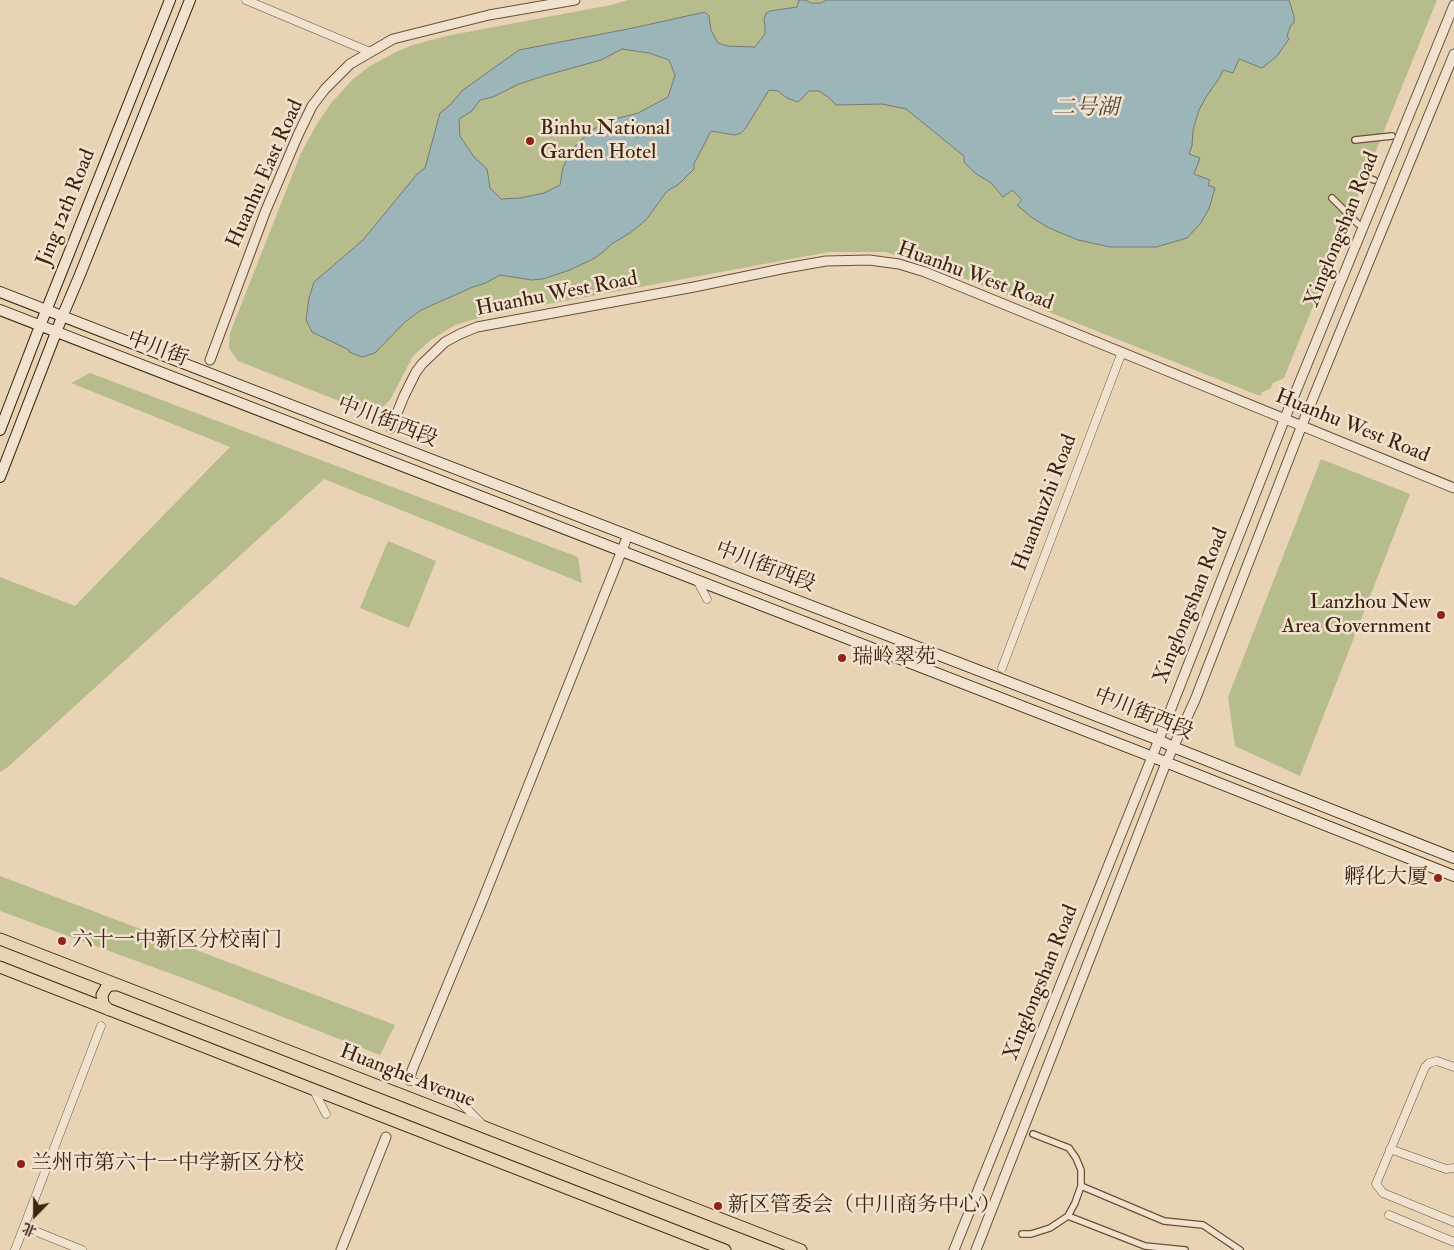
<!DOCTYPE html>
<meta charset="utf-8">
<style>
body{margin:0}
#map{position:relative;width:1454px;height:1250px;overflow:hidden;background:#e9d3b5;font-family:"IM FELL Double Pica","Noto Serif SC",serif}
canvas{display:block}
.north{position:absolute;left:10px;top:1190px;width:50px;height:50px;-webkit-text-stroke:4px #f1e2cf;paint-order:stroke;rotate:202deg;font-size:14px;font-weight:700;line-height:20px;text-align:center;color:#3e240f}
.north::after{content:'';display:block;margin:auto;width:18px;height:22px;background:#3e240f;clip-path:polygon(50% 0,100% 100%,50% 72%,0 100%)}
</style>
<div id="map">
<canvas width="1454" height="1250"></canvas>
<div class="north">北</div>
</div>
<script>
const g = document.querySelector('canvas').getContext('2d');
g.lineJoin = 'round';
function paint(path, color) { g.fillStyle = color; g.fill(path, 'evenodd'); }
const toPath = rows => new Path2D(rows.map(r => 'M' + r).join(''));
function strokePath(path, color, width, dash) { g.strokeStyle = color; g.lineWidth = width; g.lineCap = dash ? 'butt' : 'round'; g.setLineDash(dash || []); g.stroke(path); }
function drawText(font, color, halo, rows, align = 'center') {
  g.font = font + ' "IM FELL Double Pica","Noto Serif SC",serif'; g.lineWidth = 5; g.setLineDash([]); g.textBaseline = 'middle'; g.strokeStyle = halo; g.fillStyle = color; for (const [text, x, y, turn = 0] of rows) {
    g.save(); g.translate(x, y); g.rotate((+turn || 0) * Math.PI / 180); g.textAlign = isNaN(turn) ? turn : align; if (halo) g.strokeText(text, 0, 0); g.fillText(text, 0, 0); g.restore();
  }
}
const green = toPath([
 [628,0,1437,0,1284,378,1273,383,1270,389,1262,392,1260,396,956,275,918,261,885,252,829,252,489,315,455,325,431,340,413,356,390,400,379,410,367,412,238,361,229,348,230,333,301,153,318,122,332,102,353,79,370,66,398,51,413,45,446,36,611,5],
 [90,373,578,557,582,583,324,479,8,767,0,772,0,577,75,606,230,447,71,383],
 [1321,459,1410,494,1300,776,1235,746,1228,697],
 [388,541,436,561,409,628,360,608],
 [0,876,395,1025,380,1055,191,981,0,911]
]);
const water = toPath([
 [799,0,805,0,811,3,821,3,826,0,1289,0,1294,16,1294,23,1291,25,1287,36,1289,39,1277,56,1262,68,1239,59,1233,73,1223,70,1220,77,1206,97,1199,110,1193,130,1192,146,1189,154,1200,158,1194,174,1210,180,1208,185,1215,188,1209,209,1200,224,1187,238,1156,247,1110,247,1078,240,1049,228,1031,217,1017,205,1022,200,1012,190,1003,197,991,183,975,173,964,162,964,156,959,152,906,109,882,104,836,105,828,97,819,91,809,91,798,102,787,98,778,91,769,90,745,129,741,133,735,135,711,131,694,164,694,169,678,185,667,191,646,220,630,233,613,243,604,251,595,258,570,270,543,279,532,280,500,275,486,283,473,287,421,310,405,322,375,353,362,357,349,352,349,350,312,332,306,320,309,298,314,282,363,240,418,173,425,168,440,113,450,105,463,90,519,50,633,28,705,12,709,16,711,30,718,43,727,46,755,47,765,34,765,27,764,20,766,13,770,11,797,7,799,0],
 [622,49,649,53,669,60,675,75,668,97,638,113,611,120,592,130,574,147,563,167,560,185,544,193,520,198,501,199,490,188,487,169,474,157,460,136,459,119,472,111,480,100,493,97,519,84,547,75,601,60,622,49]
]);
const pedestrian = toPath([
 [1355,140,1392,136],
 [1365,177,1374,180],
 [1332,198,1358,224],
 [1081,1186,1164,1221,1203,1225,1240,1250],
 [1068,1216,1145,1246,1185,1250],
 [1022,1234,1031,1234,1050,1228,1068,1216,1075,1203,1081,1186,1081,1170,1076,1158,1069,1148,1033,1134]
]);
const minor = toPath([
 [246,0,370,52],
 [697,580,707,599],
 [1002,668,1122,352],
 [1454,1067,1437,1061,1429,1063,1425,1067,1376,1184,1383,1193,1454,1222],
 [409,1080,455,1097,482,1124],
 [313,1089,326,1114],
 [1390,1149,1446,1169,1454,1168],
 [1389,1215,1454,1242],
 [25,1227,82,1250],
 [15,1250,101,1026]
]);
const tertiary = toPath([
 [210,360,266,210,298,135,312,106,325,89,350,64,393,39,489,15,575,0],
 [391,428,404,396,416,372,422,364,445,342,460,334,477,327,694,287,786,268,826,261,869,260,899,264,925,272,1454,488],
 [409,1080,413,1068,482,902,628,535],
 [341,1250,386,1137],
 [954,1250,1152,757,1285,418,1454,5],
 [976,1250,1166,763,1195,700,1302,425,1454,54]
]);
const secondary = toPath([
 [0,292,386,442,1159,740,1173,747,1454,858],
 [0,310,1140,752,1454,876],
 [0,430,40,326,170,0],
 [0,477,62,317,79,277,190,0]
]);
const primary = toPath([
 [0,939,801,1250],
 [0,967,725,1250],
 [109,1010,103,1004,102,995,106,988,110,985,118,985]
]);
const markers = [
 [530,141,5,"#8f2418"],
 [1441,615,5,"#8f2418"],
 [842,658,5,"#8f2418"],
 [1438,878,5,"#8f2418"],
 [62,941,5,"#8f2418"],
 [21,1164,5,"#8f2418"],
 [718,1206,5,"#8f2418"]
];
const poiNames = [
 ["Binhu National",540,129],
 ["Garden Hotel",540,153],
 ["Lanzhou New",1431,603,"right"],
 ["Area Government",1431,627,"right"],
 ["瑞岭翠苑",852,658],
 ["孵化大厦",1428,878,"right"],
 ["六十一中新区分校南门",72,941],
 ["兰州市第六十一中学新区分校",31,1164],
 ["新区管委会（中川商务中心）",728,1206]
];
const streetNames = [
 ["Huanhu East Road",266,174,-66],
 ["Jing 12th Road",67,208,-68],
 ["Xinglongshan Road",1343,230,-68],
 ["Huanhu West Road",975,277,20],
 ["Huanhu West Road",557,295,-11],
 ["中川街",157,350,21],
 ["中川街西段",387,423,21],
 ["Huanhu West Road",1352,427,22],
 ["Huanhuzhi Road",1046,503,-69],
 ["中川街西段",765,568,21],
 ["Xinglongshan Road",1192,606,-68],
 ["中川街西段",1143,715,22],
 ["Xinglongshan Road",1042,983,-68],
 ["Huanghe Avenue",407,1077,21]
];
const waterNames = [
 ["二号湖",1086,109]
];
paint(green, '#b7bc8d');
paint(water, '#9cb5b9');
strokePath(water, '#767b75', 1);
strokePath(pedestrian, '#695038', 8);
strokePath(minor, '#695038', 9);
strokePath(tertiary, '#695038', 11);
strokePath(secondary, '#3e240f', 12);
strokePath(primary, '#3e240f', 13);
strokePath(pedestrian, '#f1e2cf', 5.5);
strokePath(minor, '#f1e2cf', 8);
strokePath(tertiary, '#f1e2cf', 9);
strokePath(secondary, '#f1e2cf', 10);
strokePath(primary, '#e9d3b5', 11);
for (const [x, y, r, color] of markers) { const dot = new Path2D(); dot.arc(x, y, r, 0, 2 * Math.PI); g.fillStyle = color; g.fill(dot); strokePath(dot, '#f1e2cf', 2); }
drawText('21px', '#3e240f', '#f1e2cf', poiNames, 'left');
drawText('21px', '#3e240f', '#f1e2cf', streetNames);
drawText('italic 22px', '#56483a', '#f1e2cf', waterNames);
</script>
